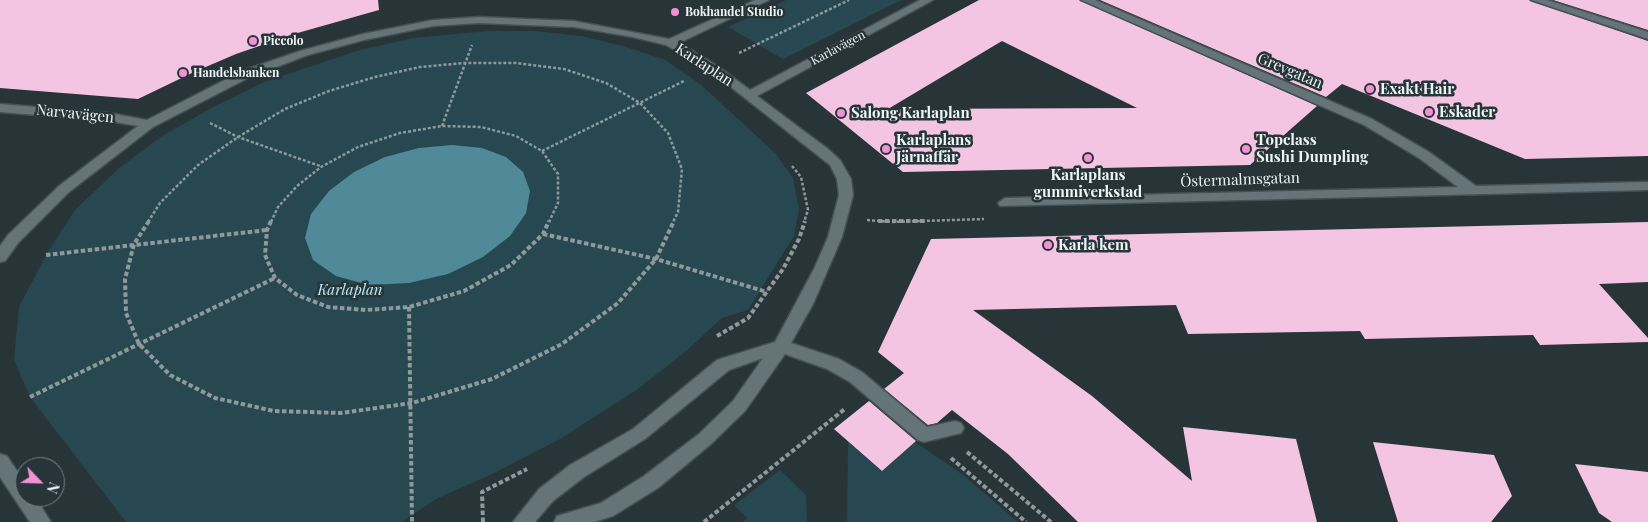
<!DOCTYPE html>
<meta charset="utf-8">
<style>
body{margin:0}
#map{position:relative;width:1648px;height:522px;overflow:hidden;background:#273438;font-family:"Playfair Display",serif}
canvas{display:block}
.north{position:absolute;left:15px;top:457px;width:50px;height:50px;box-sizing:border-box;background:#273438;border:1px solid #768184;border-radius:50%;rotate:114deg;font-size:14px;font-weight:700;line-height:20px;text-align:center;color:#edf5f7}
.north::after{content:'';display:block;margin:auto;width:18px;height:22px;background:#f391d5;clip-path:polygon(50% 0,100% 100%,50% 72%,0 100%)}
</style>
<div id="map">
<canvas width="1648" height="522"></canvas>
<div class="north">N</div>
</div>
<script>
const g = document.querySelector('canvas').getContext('2d');
g.lineJoin = 'round';
function paint(path, color) { g.fillStyle = color; g.fill(path, 'evenodd'); }
const toPath = rows => new Path2D(rows.map(r => 'M' + r).join(''));
function strokePath(path, color, width, dash) { g.strokeStyle = color; g.lineWidth = width; g.lineCap = dash ? 'butt' : 'round'; g.setLineDash(dash || []); g.stroke(path); }
function drawText(font, color, halo, rows, align = 'center') {
  g.font = font + ' "Playfair Display",serif'; g.lineWidth = 5; g.setLineDash([]); g.textBaseline = 'middle'; g.strokeStyle = halo; g.fillStyle = color; for (const [text, x, y, turn = 0] of rows) {
    g.save(); g.translate(x, y); g.rotate((+turn || 0) * Math.PI / 180); g.textAlign = isNaN(turn) ? turn : align; if (halo) g.strokeText(text, 0, 0); g.fillText(text, 0, 0); g.restore();
  }
}
const green = toPath([
 [786,0,901,0,783,59,728,27],
 [488,31,535,31,582,36,623,46,665,60,700,84,776,154,793,178,799,210,794,236,748,310,722,318,685,352,635,391,560,439,492,474,436,499,402,522,126,522,30,397,14,360,19,307,46,255,75,210,118,169,162,136,213,107,264,82,360,50,413,38],
 [848,442,882,471,915,442,963,475,1018,522,847,522],
 [780,470,806,495,807,522,743,522,747,518,734,505]
]);
const water = toPath([
 [452,145,482,148,506,157,523,172,530,191,526,213,510,236,483,257,448,274,409,283,369,285,336,276,313,260,305,238,311,214,329,191,354,172,385,157,419,148]
]);
const building = toPath([
 [0,0,378,0,379,10,294,34,236,54,194,72,138,99,0,88],
 [979,0,1079,0,1317,106,1250,165,903,172,806,93],
 [1002,41,1137,108,888,109],
 [1100,0,1529,0,1648,41,1648,156,1525,159,1342,84,1326,97],
 [1553,0,1648,0,1648,30],
 [1648,222,1648,282,1599,284,1648,338,1648,342,1540,345,1533,335,1365,339,1360,331,1188,334,1176,305,973,310,1092,396,1192,481,1183,427,1296,439,1317,522,1078,522,1008,454,952,410,937,423,928,425,884,389,904,373,878,352,931,239],
 [869,401,916,441,882,471,834,429],
 [1373,442,1494,455,1512,496,1491,522,1398,522],
 [1575,464,1648,472,1648,522,1612,522,1599,513]
]);
const pathFar1 = toPath([
 [739,53,849,0],
 [210,123,238,137,320,166],
 [442,126,472,45],
 [542,151,684,81],
 [792,166,801,177,808,210,804,222],
 [867,220,892,222,984,219],
 [148,222,160,203,198,165,238,137,285,109,329,91,375,77,420,67,464,63,516,63,564,69,606,83,640,103,668,133,682,169,678,212,673,222],
 [271,222,278,207,297,186,321,167,358,147,400,133,442,126,481,127,516,136,542,151,558,174,558,203,549,222]
]);
const path = toPath([
 [149,221,134,244,125,279,126,313,139,344,170,375,215,398,274,411,341,413,412,403,492,379,562,344,618,303,656,259,674,221],
 [271,221,267,230,265,255,275,278,297,295,328,307,366,310,409,307,464,291,511,265,543,234,549,221],
 [878,221,926,221],
 [543,234,656,259,767,292],
 [46,255,267,230],
 [409,307,412,522],
 [717,336,748,318,783,269,799,239,805,221],
 [30,397,275,278],
 [967,452,1051,522],
 [951,458,1026,522],
 [483,522,482,492,527,469],
 [704,522,846,408]
]);
const minor = toPath([
 [755,0,769,0,679,43,716,65,750,90,920,0,933,0,757,96,828,149,840,160,851,179,853,195,842,237,813,304,791,343,839,359,862,372,927,427,955,421,961,423,964,428,961,433,924,442,918,440,850,382,827,369,785,354,745,411,711,444,658,488,613,516,594,522,554,522,557,516,601,503,644,476,699,434,733,401,763,358,729,370,645,439,584,477,553,501,535,522,513,522,539,489,570,465,633,429,717,360,775,342,814,269,828,237,839,195,837,179,830,165,708,69,666,45,633,37,574,27,479,23,433,26,364,40,308,55,250,77,153,127,69,192,18,243,5,261,0,262,0,246,8,235,59,186,138,126,109,121,0,112,0,104,109,113,147,120,242,71,300,51,363,34,433,20,479,17,574,21,669,39,755,0],
 [1081,0,1095,0,1372,119,1429,152,1476,186,1648,182,1648,190,1000,206,998,203,1005,198,1458,187,1419,158,1364,125,1081,0],
 [1531,0,1547,0,1648,32,1648,39,1531,0],
 [0,454,7,456,25,483,25,497,35,497,51,522,30,522,0,477,0,454]
]);
const markers = [
 [675,12,5,"#f391d5"],
 [253,41,5,"#f391d5"],
 [183,73,5,"#f391d5"],
 [1370,89,5,"#f391d5"],
 [1429,112,5,"#f391d5"],
 [841,113,5,"#f391d5"],
 [886,149,5,"#f391d5"],
 [1246,149,5,"#f391d5"],
 [1088,158,5,"#f391d5"],
 [1048,245,5,"#f391d5"]
];
const farPoinames = [
 ["Bokhandel Studio",685,12],
 ["Piccolo",263,41],
 ["Handelsbanken",193,73]
];
const farStreetnames = [
 ["Karlavägen",838,48,-28]
];
const streetNames = [
 ["Karlaplan",704,65,33],
 ["Grevgatan",1290,71,23],
 ["Narvavägen",75,114,6],
 ["Östermalmsgatan",1240,180,-2]
];
const poiNames = [
 ["Exakt Hair",1380,89],
 ["Eskader",1439,112],
 ["Salong Karlaplan",851,113],
 ["Karlaplans",896,140],
 ["Järnaffär",896,157],
 ["Topclass",1256,140],
 ["Sushi Dumpling",1256,157],
 ["Karlaplans",1088,175,"center"],
 ["gummiverkstad",1088,192,"center"],
 ["Karla kem",1058,245]
];
const parkNames = [
 ["Karlaplan",350,290]
];
paint(green, '#274850');
paint(water, '#508a98');
paint(building, '#f3c5e3');
strokePath(minor, '#445053', 3);
strokePath(pathFar1, '#8f999c', 2.5, [3, 2]);
strokePath(path, '#8f999c', 4, [4.5, 2.5]);
paint(minor, '#657478');
for (const [x, y, r, color] of markers) { const dot = new Path2D(); dot.arc(x, y, r, 0, 2 * Math.PI); g.fillStyle = color; g.fill(dot); strokePath(dot, '#273438', 2); }
drawText('bold 12px', '#edf5f7', '#273438', farPoinames, 'left');
drawText('12px', '#edf5f7', '#273438', farStreetnames);
drawText('15px', '#edf5f7', '#273438', streetNames);
drawText('bold 15px', '#edf5f7', '#273438', poiNames, 'left');
drawText('italic 15px', '#b8edfa', '#273438', parkNames);
</script>
